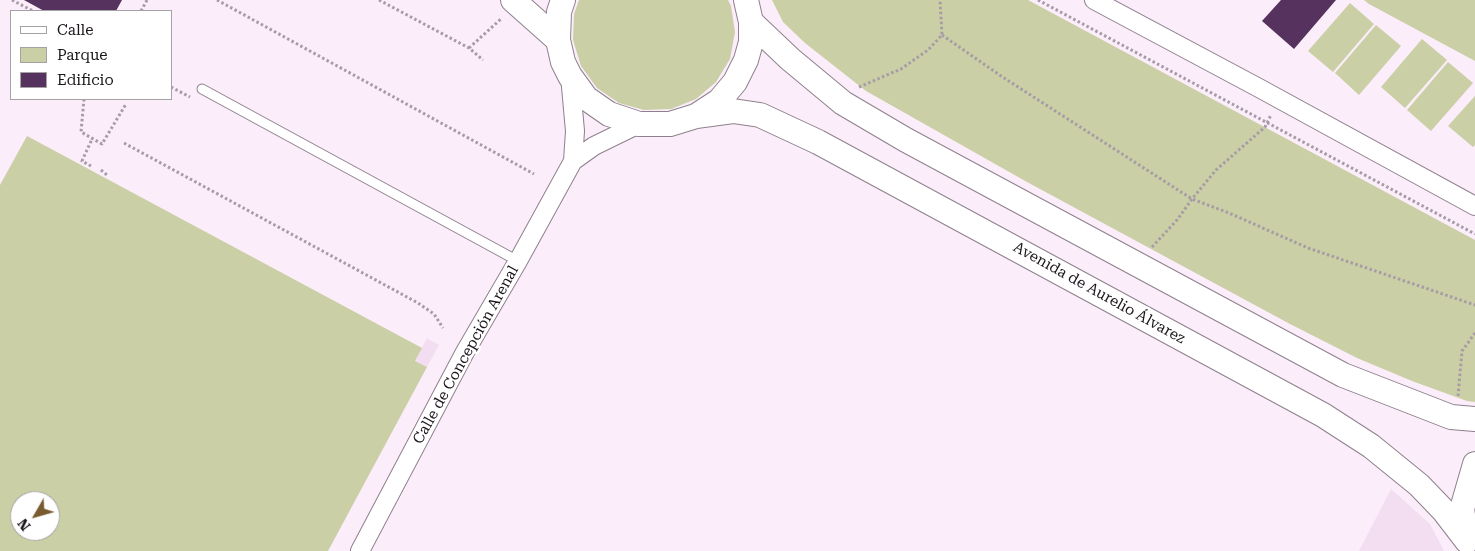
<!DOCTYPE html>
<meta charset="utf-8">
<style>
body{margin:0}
#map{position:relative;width:1475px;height:551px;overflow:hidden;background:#fbedfa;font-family:"Roboto Serif",serif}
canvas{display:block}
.legend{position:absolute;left:10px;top:10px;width:162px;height:90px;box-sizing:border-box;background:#fff;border:1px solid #a4a2a4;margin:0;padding:6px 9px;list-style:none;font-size:15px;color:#1b161b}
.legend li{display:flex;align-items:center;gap:10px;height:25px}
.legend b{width:25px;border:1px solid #a4a2a4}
.north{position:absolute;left:10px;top:491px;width:50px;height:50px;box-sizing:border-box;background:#fff;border:1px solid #a4a2a4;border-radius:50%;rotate:232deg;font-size:14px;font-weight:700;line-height:20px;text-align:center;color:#1b161b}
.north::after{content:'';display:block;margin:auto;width:18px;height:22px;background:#795b2f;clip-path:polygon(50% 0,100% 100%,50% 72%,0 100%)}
</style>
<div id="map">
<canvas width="1475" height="551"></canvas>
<ul class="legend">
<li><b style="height:6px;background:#fff"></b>Calle</li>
<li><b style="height:14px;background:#cacfa5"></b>Parque</li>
<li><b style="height:14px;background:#56325e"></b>Edificio</li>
</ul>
<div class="north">N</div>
</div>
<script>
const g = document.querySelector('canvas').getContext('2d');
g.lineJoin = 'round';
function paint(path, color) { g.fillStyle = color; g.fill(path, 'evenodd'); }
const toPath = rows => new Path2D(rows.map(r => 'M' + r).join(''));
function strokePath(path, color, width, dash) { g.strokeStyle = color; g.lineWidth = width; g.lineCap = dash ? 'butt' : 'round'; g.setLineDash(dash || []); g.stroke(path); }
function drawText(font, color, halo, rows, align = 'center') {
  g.font = font + ' "Roboto Serif",serif'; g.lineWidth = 5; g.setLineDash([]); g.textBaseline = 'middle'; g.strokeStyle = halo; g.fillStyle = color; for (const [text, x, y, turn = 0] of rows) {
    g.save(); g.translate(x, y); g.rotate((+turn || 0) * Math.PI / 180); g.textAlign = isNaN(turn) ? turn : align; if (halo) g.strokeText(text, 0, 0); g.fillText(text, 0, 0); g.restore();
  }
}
const built = toPath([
 [427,338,439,345,427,367,415,361],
 [1391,489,1430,524,1444,551,1359,551]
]);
const green = toPath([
 [579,0,728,0,731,6,735,32,730,59,716,82,696,99,671,109,644,110,619,103,597,88,581,66,573,40,574,14],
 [772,0,1028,0,1475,240,1475,402,1467,401,1412,381,1357,358,1290,324,1027,182,866,91,805,43,783,22],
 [1364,0,1475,0,1475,61,1369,4],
 [1350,3,1374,24,1333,72,1308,51],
 [1376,25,1401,46,1359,95,1335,73],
 [1422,39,1447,60,1405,108,1381,87],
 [1448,62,1473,83,1431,131,1407,110],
 [1475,96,1475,145,1473,147,1448,126],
 [27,136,422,348,415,361,427,367,328,551,0,551,0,185],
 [20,501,50,501,50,531,20,531]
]);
const building = toPath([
 [24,0,122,0,116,11,44,11],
 [1281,0,1336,0,1294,49,1262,21]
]);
const path = toPath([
 [12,0,33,11],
 [217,0,534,174],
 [379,0,469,48,483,60],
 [1038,0,1475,234],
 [141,11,147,0],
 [942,35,1001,76,1192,199,1229,213,1308,248,1475,305],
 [469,48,502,18],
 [171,87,190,97],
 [859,87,901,69,928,50,942,35,940,0],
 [84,99,81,132,102,144,126,104],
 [124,143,418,303,434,314,443,328],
 [91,166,82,161,92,139],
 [101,170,107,175],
 [1152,247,1177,220,1192,199,1216,170,1265,127,1271,115],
 [1458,396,1462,351,1475,333]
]);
const service = toPath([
 [202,89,518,261]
]);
const minor = toPath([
 [1094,0,1259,88,1475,206],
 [573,161,594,146,639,124],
 [360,551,465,352,518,261,573,161,575,131,570,76]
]);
const secondary = toPath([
 [513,0,558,40],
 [563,0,559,12,558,40,563,62,570,76,586,98,609,114,639,124,670,124,696,116,719,101,735,82,746,60,751,42,751,22,746,0],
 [751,22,790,59,843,103,906,140,1343,375,1451,417,1475,419],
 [696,116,733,111,760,115,818,142,1323,415,1371,446,1419,485,1444,511,1467,541],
 [1467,540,1462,509,1475,464]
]);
const streetNames = [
 ["Avenida de Aurelio Álvarez",1099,293,29],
 ["Calle de Concepción Arenal",466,355,-61]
];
paint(built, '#f3def1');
paint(green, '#cacfa5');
paint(building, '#56325e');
strokePath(service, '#8e818d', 11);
strokePath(minor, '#8e818d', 20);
strokePath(secondary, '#8e818d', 26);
strokePath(path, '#a79ca6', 3, [2.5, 2.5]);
strokePath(service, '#fff', 9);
strokePath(minor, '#fff', 18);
strokePath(secondary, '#fff', 24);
drawText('15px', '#1b161b', '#fff', streetNames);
</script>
